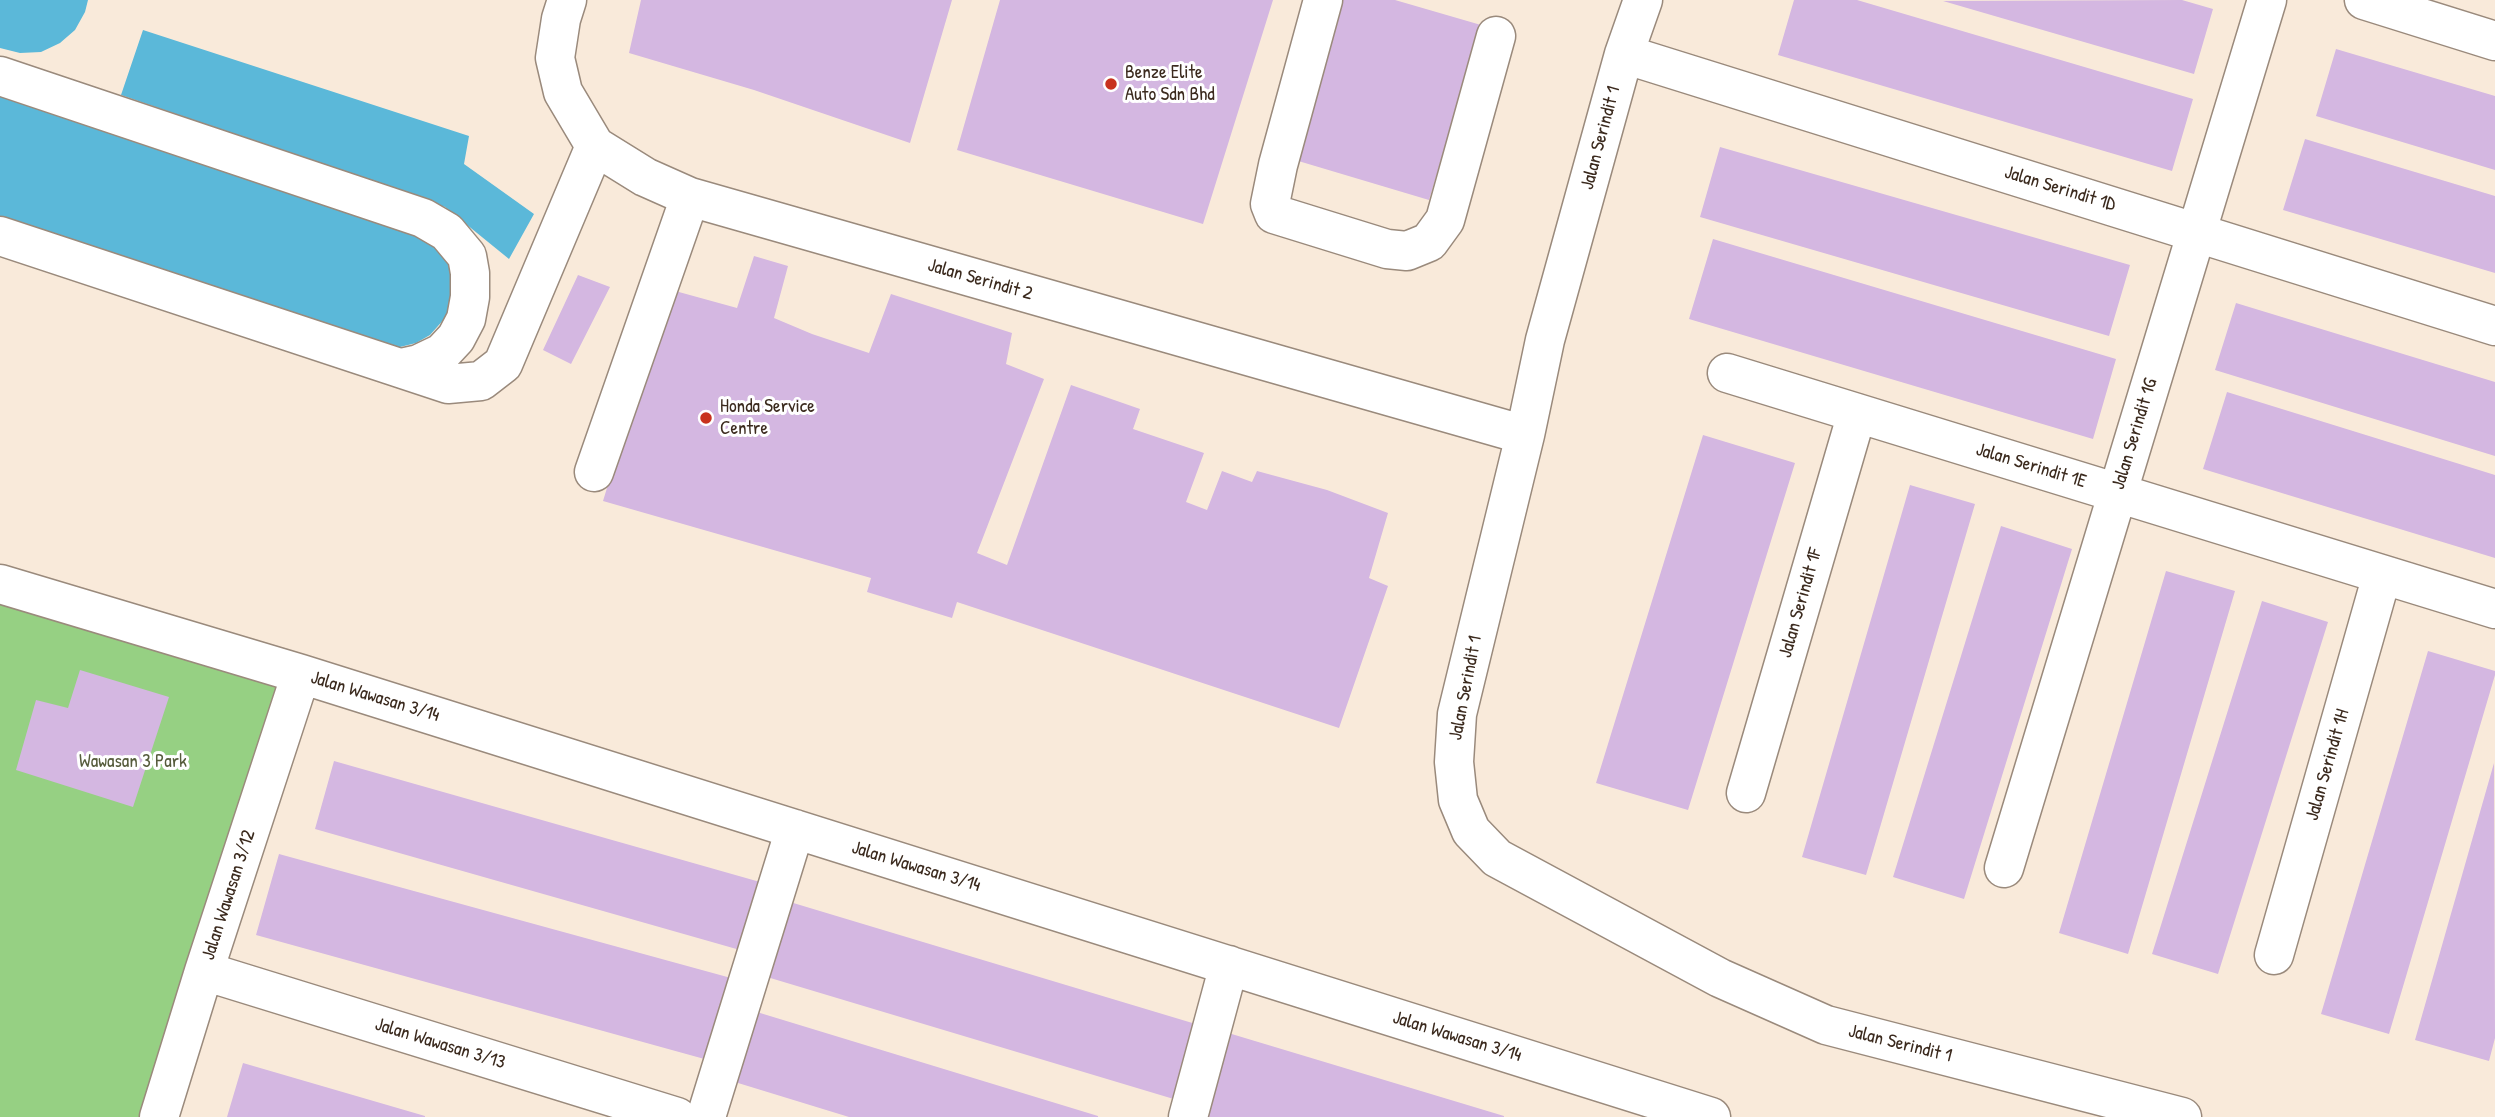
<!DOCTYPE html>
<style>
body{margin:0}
canvas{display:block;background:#f9eada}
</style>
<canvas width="2495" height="1117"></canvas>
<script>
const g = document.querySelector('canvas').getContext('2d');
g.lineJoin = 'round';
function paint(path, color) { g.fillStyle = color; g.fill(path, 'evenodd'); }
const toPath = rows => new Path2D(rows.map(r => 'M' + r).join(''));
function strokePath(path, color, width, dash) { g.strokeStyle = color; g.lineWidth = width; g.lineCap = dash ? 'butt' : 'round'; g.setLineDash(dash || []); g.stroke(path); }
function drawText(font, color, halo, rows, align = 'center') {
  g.font = font + ' "Patrick Hand",sans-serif'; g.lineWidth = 6; g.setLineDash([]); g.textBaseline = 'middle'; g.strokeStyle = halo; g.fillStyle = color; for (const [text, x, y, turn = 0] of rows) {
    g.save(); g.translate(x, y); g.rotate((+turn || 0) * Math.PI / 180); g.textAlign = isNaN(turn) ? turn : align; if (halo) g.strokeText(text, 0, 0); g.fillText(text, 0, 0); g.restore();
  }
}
const green = toPath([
 [0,584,301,674,159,1117,0,1117]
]);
const water = toPath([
 [0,0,88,0,85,12,75,30,60,43,41,52,20,53,0,48],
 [143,30,469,136,464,164,534,214,509,259,445,207,121,95],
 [0,86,437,234,458,262,452,303,445,318,430,335,416,343,396,348,366,342,0,217]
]);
const building = toPath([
 [641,0,952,0,910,143,754,90,629,53],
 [1000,0,1273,0,1203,224,957,150],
 [1343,0,1395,0,1481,25,1429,200,1295,160],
 [1794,0,1857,0,2193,99,2172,171,1778,55],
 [2182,0,2213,9,2194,74,1943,1],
 [2336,49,2495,96,2495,170,2316,116],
 [2305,139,2495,196,2495,273,2283,210],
 [1720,147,2130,265,2109,336,1700,217],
 [1713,239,2116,359,2093,439,1689,319],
 [754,256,788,266,774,318,812,334,869,353,891,294,1012,333,1006,364,1044,379,977,553,1007,565,1071,385,1140,409,1133,429,1204,453,1186,502,1207,510,1222,471,1252,482,1257,471,1327,490,1388,513,1369,578,1388,586,1339,728,957,602,952,618,867,592,871,578,603,501,668,289,737,308],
 [578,275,610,287,571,364,543,350],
 [2236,303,2495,382,2495,456,2215,370],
 [2227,392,2495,475,2495,558,2203,469],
 [1703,435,1795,463,1688,810,1596,783],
 [1910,485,1975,504,1866,875,1802,857],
 [2001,526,2072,549,1964,899,1893,877],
 [2166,571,2235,591,2128,954,2059,933],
 [2262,601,2328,622,2218,974,2152,954],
 [2428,651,2495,671,2495,675,2389,1034,2321,1014],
 [80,670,169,697,133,807,16,770,36,700,68,708],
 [334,761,760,882,740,950,315,829],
 [2494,763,2495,1038,2489,1061,2415,1040],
 [279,854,731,978,708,1060,256,935],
 [780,899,1199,1025,1177,1100,757,974],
 [747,1009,1098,1116,1098,1117,849,1117,725,1079],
 [1225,1032,1504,1116,1504,1117,1210,1117,1200,1114],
 [243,1063,425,1116,425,1117,227,1117]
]);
const minor = toPath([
 [567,0,561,19,555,58,563,92,595,146,645,177,690,197,1525,435],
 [1323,0,1278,165,1270,204,1274,214,1387,249,1407,251,1429,242,1445,220,1496,36],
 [1643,0,1624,54,1545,340,1525,435,1457,714,1454,762,1458,800,1471,831,1497,858,1720,978,1826,1025,2182,1117],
 [2364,0,2495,41],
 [1624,54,2495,326],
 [0,76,423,218,447,232,467,256,470,273,470,297,466,319,456,338,442,353,419,364,401,368],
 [0,236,448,384,481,381,503,364,595,146],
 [1727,373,2495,609],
 [594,472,690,197],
 [0,584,301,674,1711,1117],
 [1746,793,1857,413],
 [2004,868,2267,0],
 [2274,955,2382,575],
 [204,971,677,1117],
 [159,1117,204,971,301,674],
 [706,1117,795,829],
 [1188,1117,1229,965]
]);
const markers = [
 [1111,84,7,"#c8321e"],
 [706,418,7,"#c8321e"]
];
const poiNames = [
 ["Benze Elite",1125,73],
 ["Auto Sdn Bhd",1125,95],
 ["Honda Service",720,407],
 ["Centre",720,429]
];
const streetNames = [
 ["Jalan Serindit 1",1601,138,-75],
 ["Jalan Serindit 1D",2060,189,17],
 ["Jalan Serindit 2",980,280,16],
 ["Jalan Serindit 1G",2135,434,-73],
 ["Jalan Serindit 1E",2031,466,17],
 ["Jalan Serindit 1F",1801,603,-74],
 ["Jalan Serindit 1",1466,688,-79],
 ["Jalan Wawasan 3/14",375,697,17],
 ["Jalan Serindit 1H",2328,765,-74],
 ["Jalan Wawasan 3/14",916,867,17],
 ["Jalan Wawasan 3/12",229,895,-72],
 ["Jalan Wawasan 3/14",1457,1037,17],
 ["Jalan Wawasan 3/13",440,1044,17],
 ["Jalan Serindit 1",1900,1044,14]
];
const parkNames = [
 ["Wawasan 3 Park",133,762]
];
paint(green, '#96d083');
paint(water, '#5bb8d9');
paint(building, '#d4b7e1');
strokePath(minor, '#9a8a7c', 41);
strokePath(minor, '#fff', 38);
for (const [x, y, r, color] of markers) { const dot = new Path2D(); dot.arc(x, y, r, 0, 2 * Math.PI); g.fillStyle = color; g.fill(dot); strokePath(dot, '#fff', 2.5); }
drawText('19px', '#3b2a1e', '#fff', poiNames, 'left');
drawText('19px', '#3b2a1e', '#fff', streetNames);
drawText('19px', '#565c3c', '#fff', parkNames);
</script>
